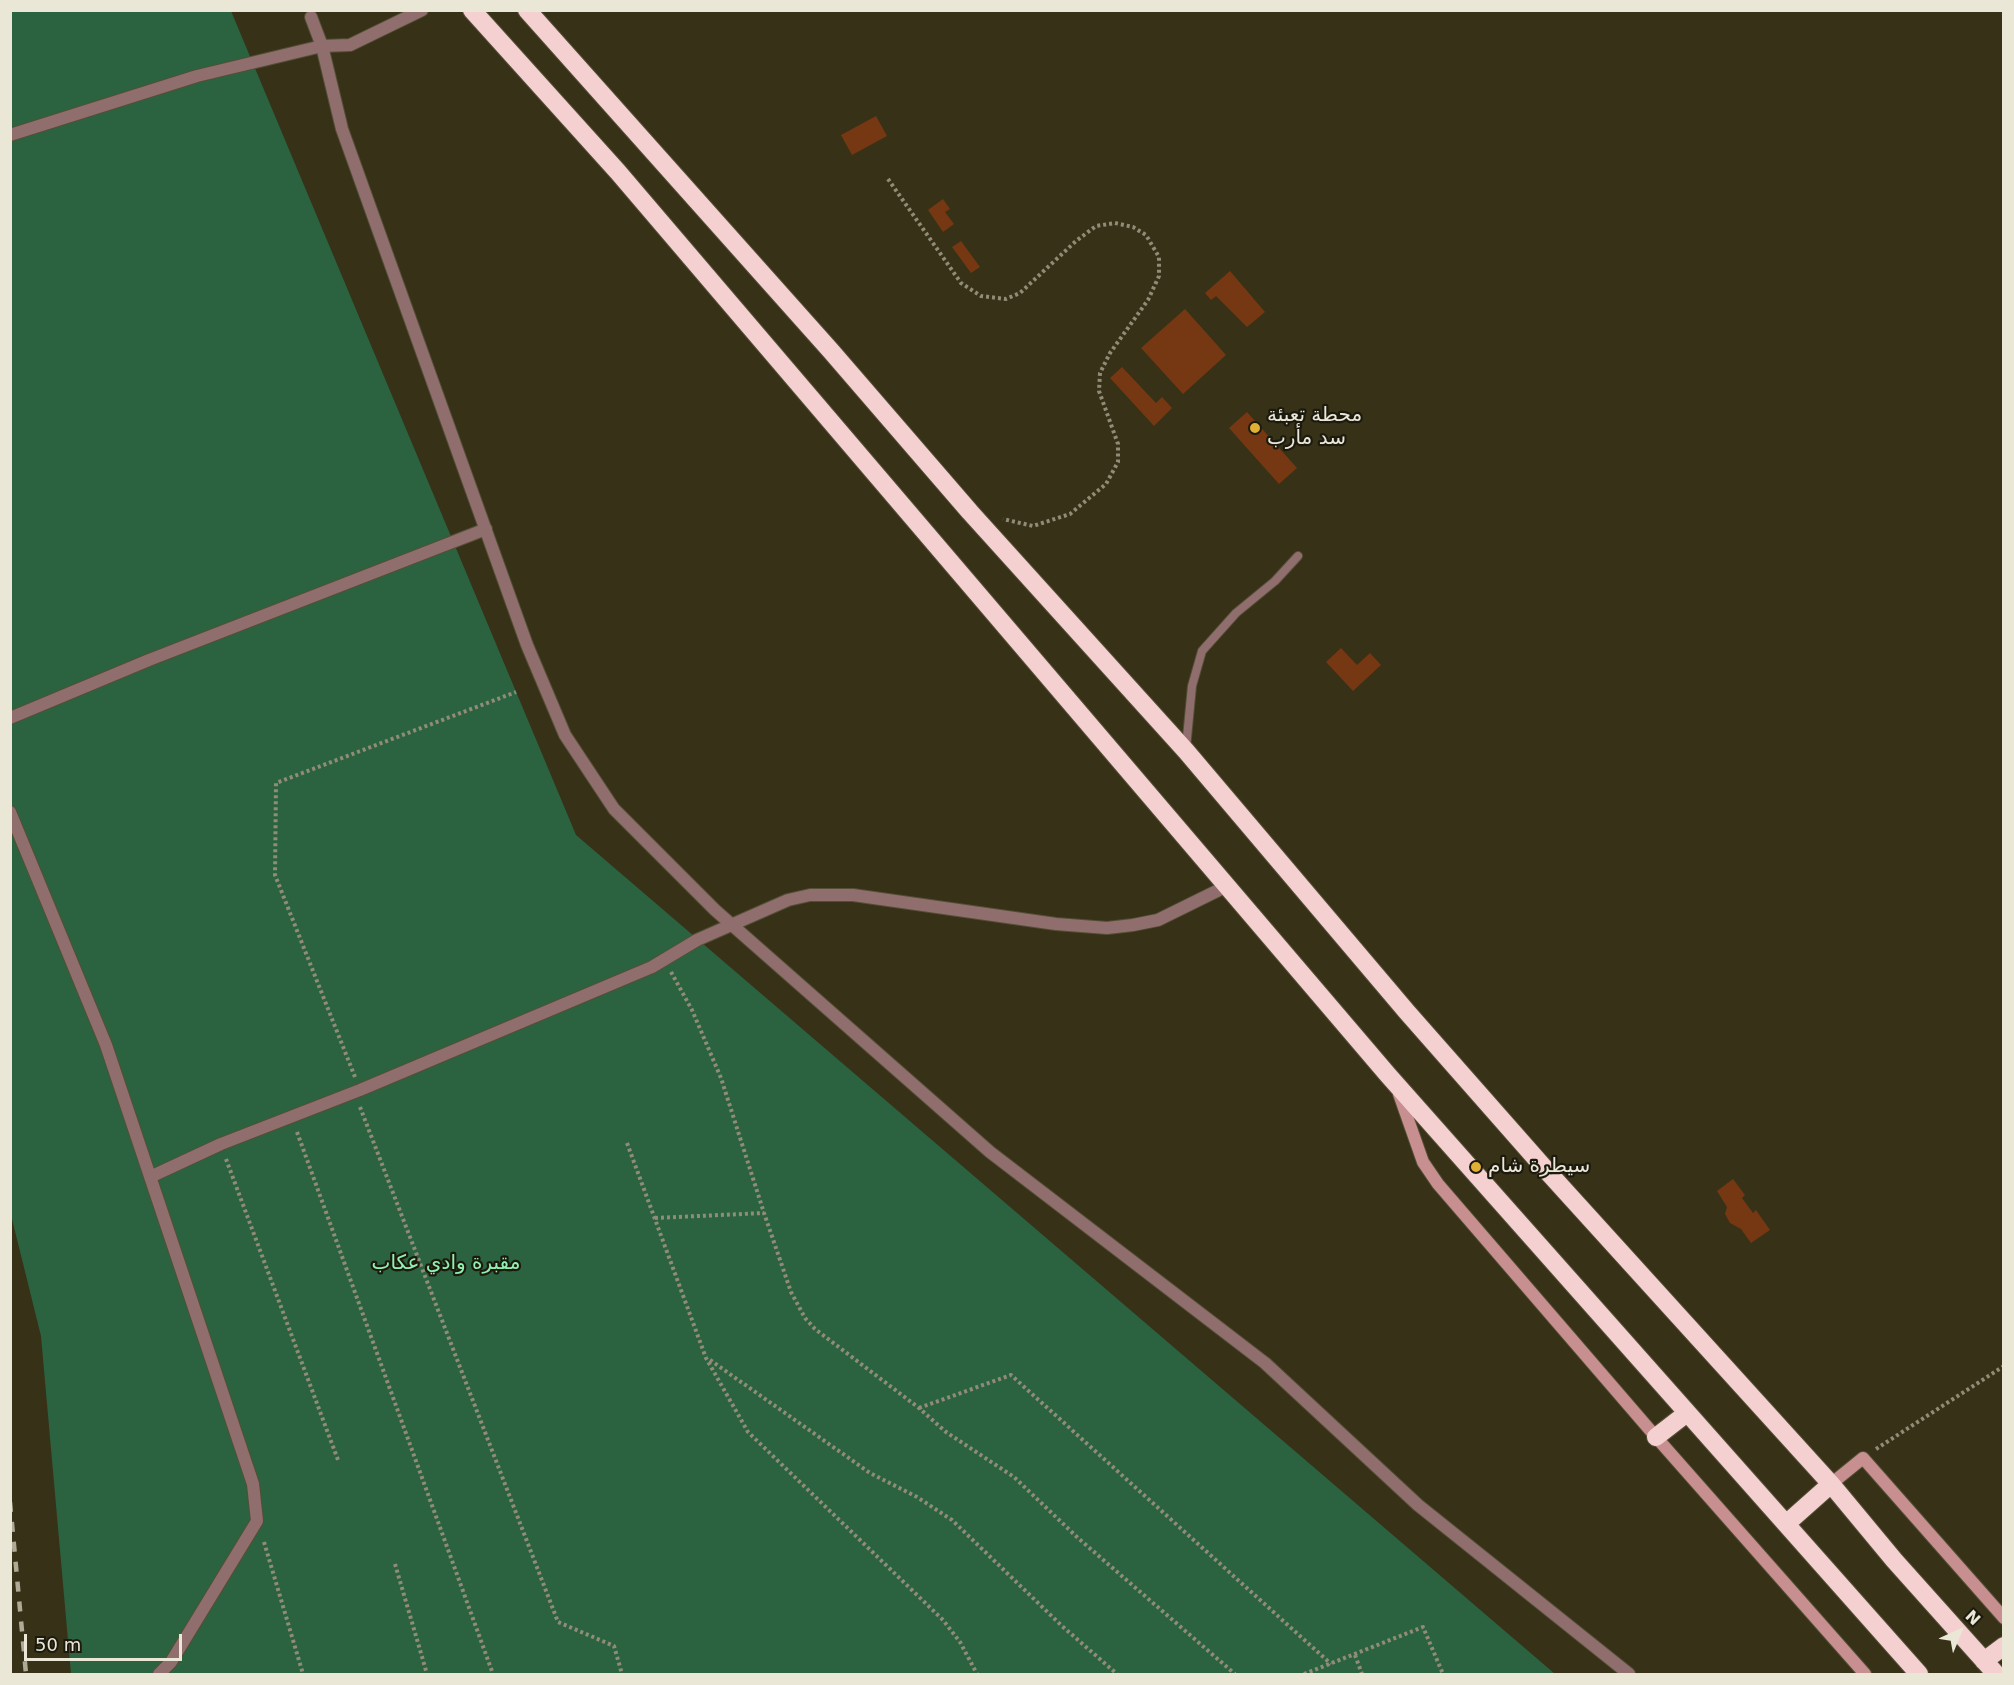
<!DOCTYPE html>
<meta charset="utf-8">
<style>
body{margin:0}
#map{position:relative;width:2014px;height:1685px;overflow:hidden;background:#373217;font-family:"DejaVu Sans",sans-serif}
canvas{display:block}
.frame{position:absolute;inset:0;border:12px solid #eae7d7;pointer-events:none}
.north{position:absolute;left:1930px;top:1601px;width:60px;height:60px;-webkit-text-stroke:4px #1c1a0e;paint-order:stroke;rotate:44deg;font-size:16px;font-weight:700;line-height:24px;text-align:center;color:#eae7d7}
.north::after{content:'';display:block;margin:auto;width:21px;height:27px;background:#eae7d7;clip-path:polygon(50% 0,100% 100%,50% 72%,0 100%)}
.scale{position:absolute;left:24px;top:1634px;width:158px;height:27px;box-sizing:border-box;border:3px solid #eae7d7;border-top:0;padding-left:8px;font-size:18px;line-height:21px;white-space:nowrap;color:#eae7d7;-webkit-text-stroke:4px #1c1a0e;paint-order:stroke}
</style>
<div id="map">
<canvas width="2014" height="1685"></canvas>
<div class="frame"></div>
<div class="north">N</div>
<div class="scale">50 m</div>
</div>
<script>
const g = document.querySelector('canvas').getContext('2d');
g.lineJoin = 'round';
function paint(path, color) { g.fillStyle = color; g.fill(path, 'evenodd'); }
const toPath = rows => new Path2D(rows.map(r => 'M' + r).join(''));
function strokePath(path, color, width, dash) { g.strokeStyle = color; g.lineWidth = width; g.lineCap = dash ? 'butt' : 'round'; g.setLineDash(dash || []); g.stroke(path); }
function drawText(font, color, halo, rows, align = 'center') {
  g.font = font + ' "DejaVu Sans","Noto Naskh Arabic",sans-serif'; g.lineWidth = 4.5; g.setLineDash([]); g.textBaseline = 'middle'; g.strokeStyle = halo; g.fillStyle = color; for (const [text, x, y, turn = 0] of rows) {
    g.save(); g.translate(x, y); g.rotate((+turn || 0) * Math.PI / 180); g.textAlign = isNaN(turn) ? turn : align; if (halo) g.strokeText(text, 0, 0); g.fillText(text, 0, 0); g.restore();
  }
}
const green = toPath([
 [10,11,231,11,576,835,1555,1674,71,1674,41,1336,10,1211]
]);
const building = toPath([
 [876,116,887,136,852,155,841,135],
 [943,199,950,209,945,212,954,224,943,232,928,210],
 [961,241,980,267,971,273,952,247],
 [1230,271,1265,312,1247,327,1216,296,1211,300,1205,293],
 [1185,309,1226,355,1183,394,1141,348],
 [1122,367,1156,403,1162,397,1172,408,1154,426,1110,378],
 [1247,412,1297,468,1279,484,1229,428],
 [1341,648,1357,665,1370,653,1381,665,1353,691,1326,662],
 [1733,1179,1745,1195,1742,1198,1753,1213,1756,1210,1770,1230,1751,1243,1741,1229,1730,1223,1725,1214,1727,1207,1717,1191]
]);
const path = toPath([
 [888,179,961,283,981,296,1006,299,1020,293,1076,241,1096,226,1115,223,1133,227,1146,235,1159,257,1159,276,1148,300,1110,353,1100,373,1099,391,1118,444,1118,462,1106,484,1070,514,1033,526,1003,519],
 [671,972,692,1010,721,1078,764,1213,791,1292,805,1318,815,1329,919,1408,946,1432,1014,1477,1078,1538,1235,1674],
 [355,1077,275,875,276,783,516,692],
 [360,1107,558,1622,614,1646,622,1674],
 [297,1132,493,1674],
 [627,1143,706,1358,748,1432,943,1620,960,1642,977,1674],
 [226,1159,338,1460],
 [655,1218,764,1213],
 [710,1360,870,1473,917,1497,952,1520,1062,1626,1117,1674],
 [919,1408,1011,1375,1331,1664],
 [1876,1449,2004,1366],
 [264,1542,303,1674],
 [395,1564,427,1674],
 [1355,1655,1362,1674],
 [1304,1674,1423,1627,1443,1674]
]);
const lane = toPath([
 [1186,748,1192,686,1202,651,1236,613,1275,581,1298,556]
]);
const street = toPath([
 [311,17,322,46,342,129,527,645,565,735,614,809,715,910,990,1152,1265,1363,1418,1505,1629,1674],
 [10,135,197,76,322,46,350,45,422,10],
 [10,718,149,660,486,529],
 [10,812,106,1045,253,1484,257,1521,171,1662,159,1674],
 [150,1177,221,1144,360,1090,652,967,697,940,788,900,810,895,853,895,1056,924,1107,928,1133,925,1158,920,1227,886]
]);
const secondary = toPath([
 [1399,1094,1423,1162,1438,1184,1656,1437,1865,1674],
 [1831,1484,1863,1458,2004,1618]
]);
const highway = toPath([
 [472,10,618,172,1388,1075,1919,1674],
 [527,10,831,351,970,512,1186,751,1407,1012,1547,1171,1831,1484,1894,1560,1996,1674],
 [1656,1437,1687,1413],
 [1786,1524,1831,1484],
 [1984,1661,2004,1646]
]);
const rail = toPath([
 [10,1502,26,1674]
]);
const markers = [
 [1255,428,6,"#dfb034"],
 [1476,1167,6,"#dfb034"]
];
const poiNames = [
 ["محطة تعبئة",1267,416],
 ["سد مأرب",1267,439],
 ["سيطرة شام",1488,1167]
];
const parkNames = [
 ["مقبرة وادي عكاب",446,1264]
];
paint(green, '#2b6340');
paint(building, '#763713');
strokePath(lane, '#544f36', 10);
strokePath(street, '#544f36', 14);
strokePath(secondary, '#544f36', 14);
strokePath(highway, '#544f36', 20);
strokePath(path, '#908c77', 4, [3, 3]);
strokePath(lane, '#916e6e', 8);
strokePath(street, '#916e6e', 12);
strokePath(secondary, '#c78f8f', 12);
strokePath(highway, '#f4d0d0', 18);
strokePath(rail, '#aeaa96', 4.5, [10, 10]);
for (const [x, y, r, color] of markers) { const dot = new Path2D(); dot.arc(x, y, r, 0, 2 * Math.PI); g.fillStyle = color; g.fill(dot); strokePath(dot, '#1c1a0e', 2); }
drawText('20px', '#eae7d7', '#1c1a0e', poiNames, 'left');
drawText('20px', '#90f2b1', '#1c1a0e', parkNames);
</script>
